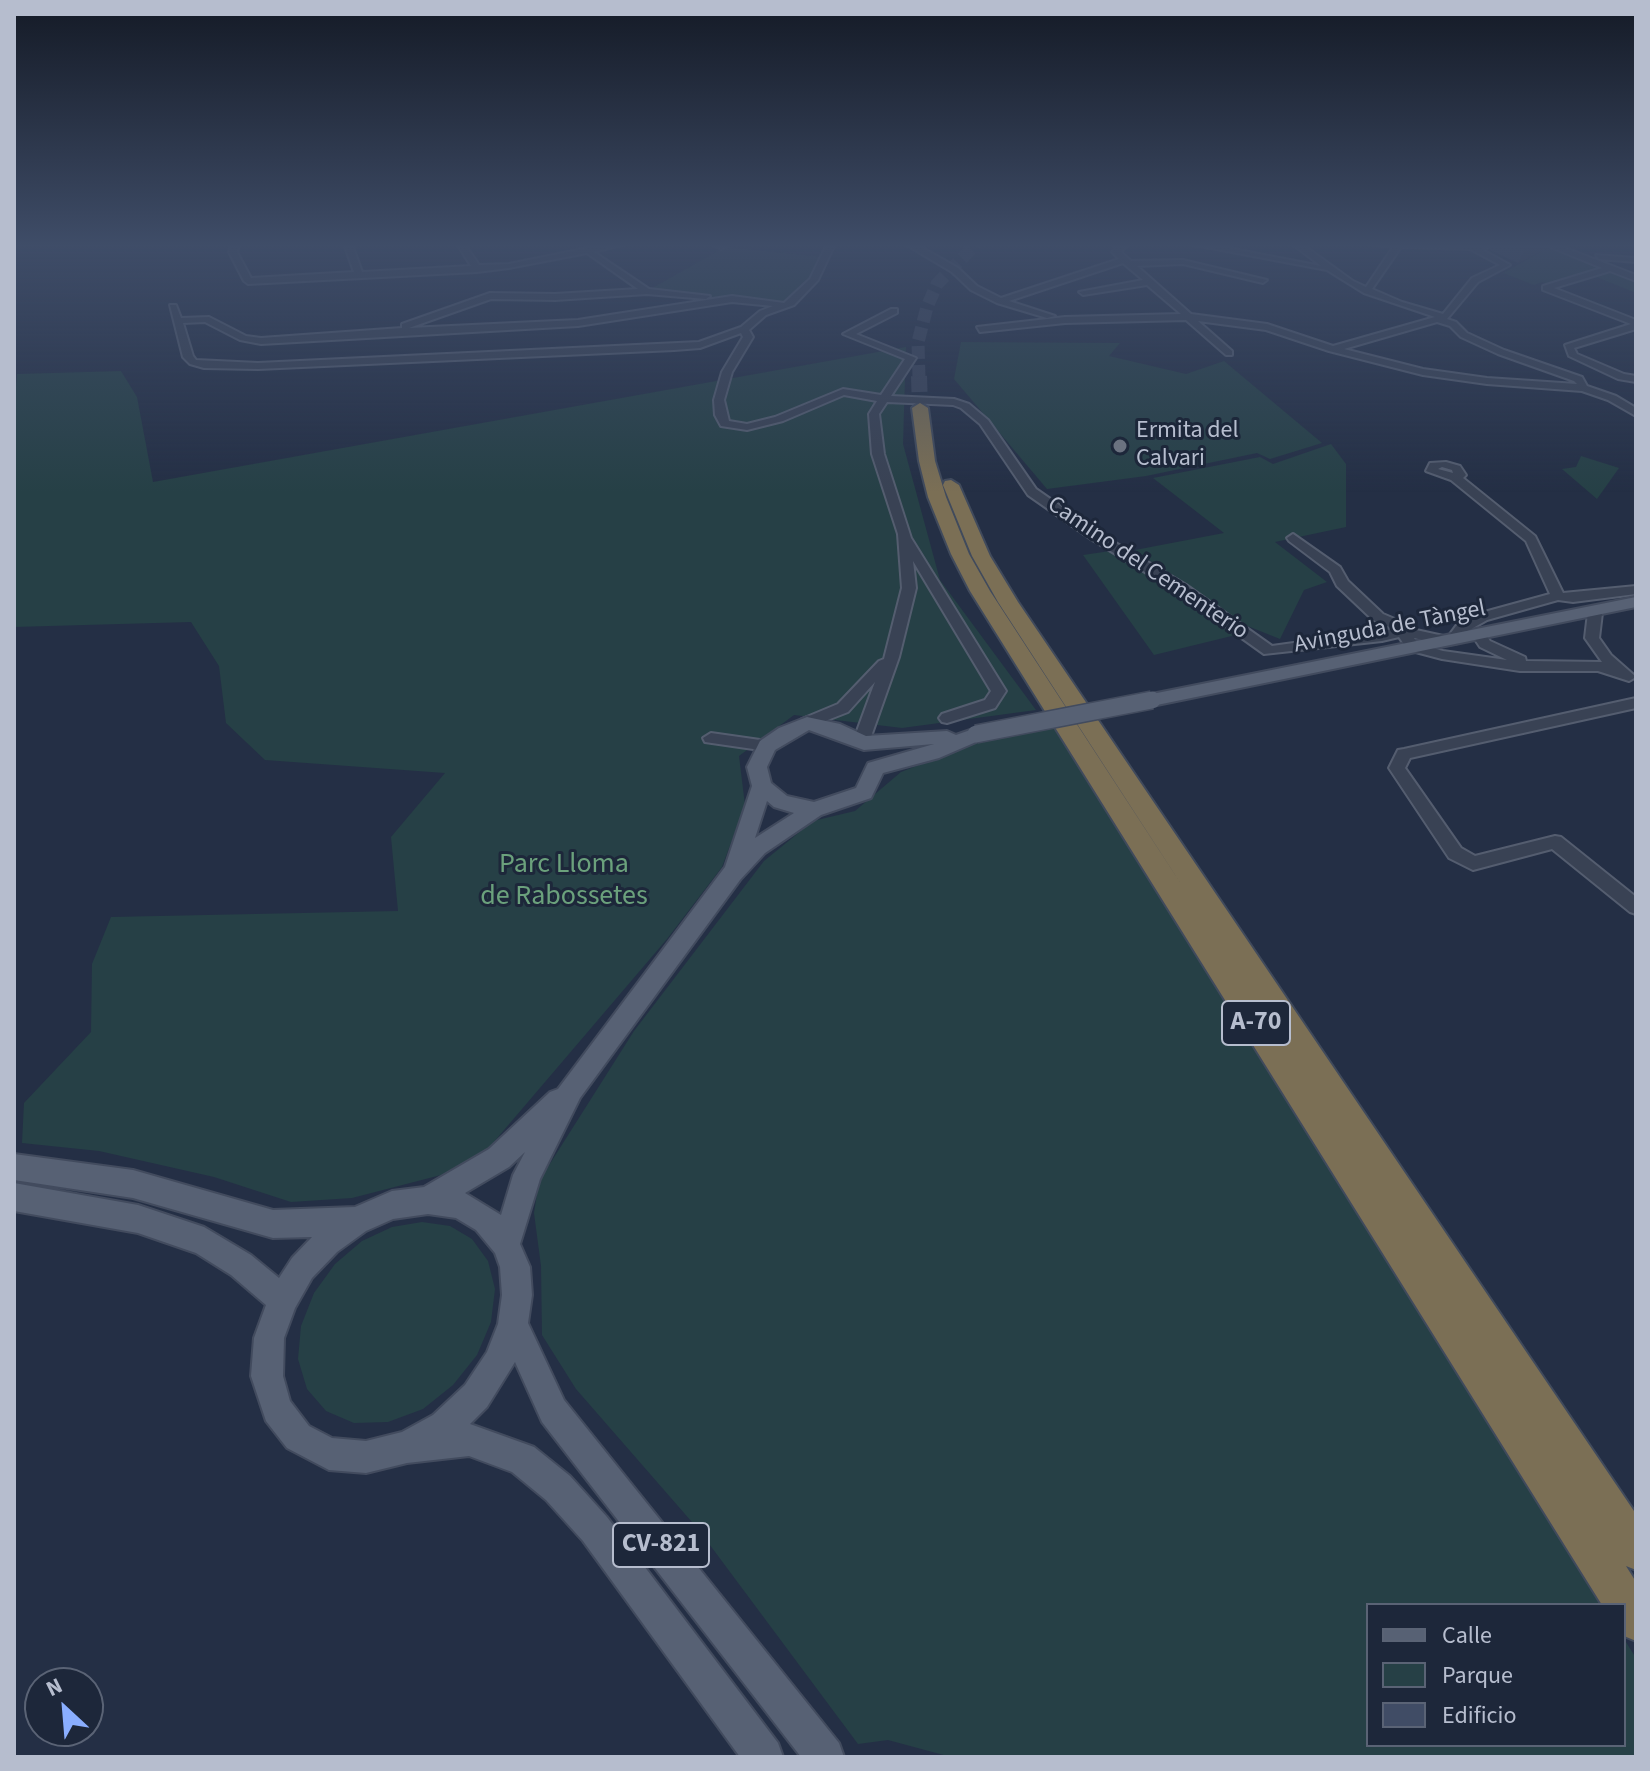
<!DOCTYPE html>
<meta charset="utf-8">
<style>
body{margin:0}
#map{position:relative;width:1650px;height:1771px;overflow:hidden;background:#242f45;font-family:"Source Sans 3",sans-serif}
canvas{display:block}
.frame{position:absolute;inset:0;border:16px solid #b6bdce;pointer-events:none}
.legend{position:absolute;left:1366px;top:1603px;width:260px;height:144px;box-sizing:border-box;background:#1d273a;border:2px solid #5a6375;margin:0;padding:10px 14px;list-style:none;font-size:24px;color:#b6bdce}
.legend li{display:flex;align-items:center;gap:16px;height:40px}
.legend b{width:40px;border:2px solid #5a6375}
.north{position:absolute;left:24px;top:1667px;width:80px;height:80px;box-sizing:border-box;background:#1d273a;border:2px solid #5a6375;border-radius:50%;rotate:334deg;font-size:22px;font-weight:700;line-height:32px;text-align:center;color:#b6bdce}
.north::after{content:'';display:block;margin:auto;width:28px;height:36px;background:#8aaeff;clip-path:polygon(50% 0,100% 100%,50% 72%,0 100%)}
</style>
<div id="map">
<canvas width="1650" height="1771"></canvas>
<div class="frame"></div>
<ul class="legend">
<li><b style="height:10px;background:#576174"></b>Calle</li>
<li><b style="height:22px;background:#264046"></b>Parque</li>
<li><b style="height:22px;background:#404c65"></b>Edificio</li>
</ul>
<div class="north">N</div>
</div>
<script>
const g = document.querySelector('canvas').getContext('2d');
g.lineJoin = 'round';
function paint(path, color) { g.fillStyle = color; g.fill(path, 'evenodd'); }
const toPath = rows => new Path2D(rows.map(r => 'M' + r).join(''));
function strokePath(path, color, width, dash) { g.strokeStyle = color; g.lineWidth = width; g.lineCap = dash ? 'butt' : 'round'; g.setLineDash(dash || []); g.stroke(path); }
function drawText(font, color, halo, rows, align = 'center') {
  g.font = font + ' "Source Sans 3",sans-serif'; g.lineWidth = 6; g.setLineDash([]); g.textBaseline = 'middle'; g.strokeStyle = halo; g.fillStyle = color; for (const [text, x, y, turn = 0] of rows) {
    g.save(); g.translate(x, y); g.rotate((+turn || 0) * Math.PI / 180); g.textAlign = isNaN(turn) ? turn : align; if (halo) g.strokeText(text, 0, 0); g.fillText(text, 0, 0); g.restore();
  }
}
const green = toPath([
 [725,247,824,257,814,280,783,305,647,291],
 [1552,248,1636,278,1636,293,1589,274,1553,286,1542,282,1534,285,1503,273,1546,249],
 [961,342,1120,343,1109,356,1186,374,1224,361,1322,443,1270,459,1257,453,1146,476,1047,489,954,379],
 [906,347,903,444,940,580,1036,710,902,728,794,715,739,756,745,805,722,867,667,939,487,1150,441,1175,352,1198,291,1202,214,1177,99,1151,22,1143,24,1103,91,1032,92,964,111,917,398,911,391,837,445,773,265,760,226,723,219,666,191,622,14,627,14,410,17,374,121,371,137,397,153,482],
 [1331,444,1346,464,1346,527,1275,542,1327,582,1304,590,1280,639,1235,621,1135,550,1224,533,1153,478,1260,457,1273,464],
 [1581,456,1619,468,1597,499,1562,469,1576,467],
 [1117,550,1244,633,1154,655,1083,555],
 [1054,724,1603,1605,1368,1605,1368,1745,1624,1745,1624,1639,1636,1658,1636,1757,951,1757,888,1740,858,1744,698,1529,576,1389,542,1335,541,1266,534,1213,539,1181,634,1031,764,861,813,821,855,811,901,772,980,741],
 [422,1222,450,1226,472,1239,488,1261,495,1289,491,1322,477,1355,453,1385,423,1409,388,1422,354,1423,326,1411,307,1389,298,1359,301,1326,314,1293,335,1264,362,1241,392,1227]
]);
const highwayTunnelFar1 = toPath([
 [919,378,918,342,927,307,937,284,976,244]
]);
const highwayTunnel = toPath([
 [919,376,920,408]
]);
const minor = toPath([
 [231,244,239,244,237,252,251,278,354,272,344,244,352,244,362,272,471,266,457,244,465,244,479,265,509,264,607,244,625,244,594,252,649,289,710,296,706,299,647,294,555,300,491,299,409,328,578,320,732,296,784,303,810,279,827,244,835,244,818,280,794,305,766,315,749,330,753,337,732,372,724,400,729,421,747,424,775,417,843,389,881,395,905,359,843,334,891,309,897,309,897,313,856,334,916,358,891,396,954,399,969,404,988,420,1036,489,1099,533,1186,585,1272,646,1394,629,1373,620,1337,586,1330,572,1289,541,1287,538,1293,534,1340,567,1348,581,1383,614,1404,623,1407,628,1448,637,1456,626,1477,614,1550,594,1526,541,1451,480,1426,471,1430,463,1446,462,1460,466,1466,475,1463,478,1535,536,1563,593,1636,586,1636,594,1573,602,1558,600,1487,620,1466,632,1458,643,1447,645,1414,638,1418,644,1443,651,1507,660,1480,647,1472,635,1479,631,1484,632,1490,641,1525,657,1526,661,1602,662,1585,638,1588,613,1595,609,1602,613,1599,638,1611,655,1636,677,1629,681,1598,671,1520,671,1442,659,1408,650,1399,637,1382,641,1264,654,1176,591,1091,539,1028,495,980,424,961,408,953,405,887,402,879,414,884,454,911,538,1006,691,995,708,947,723,942,722,939,718,942,714,985,700,991,691,913,561,916,588,899,657,869,742,867,746,855,746,853,742,875,682,848,712,807,728,799,723,802,719,838,704,879,661,884,659,902,588,898,534,872,454,869,414,877,401,844,395,783,421,747,430,721,426,715,415,714,400,722,372,743,337,741,333,700,348,674,350,258,369,204,368,190,364,183,357,170,305,176,305,181,318,209,317,246,336,261,338,402,328,402,324,490,293,555,294,638,289,587,253,509,268,477,272,248,284,244,281,229,252,231,244],
 [732,302,773,306,760,311,741,327,699,342,258,363,196,360,193,356,183,323,205,322,240,340,261,344,578,326,732,302],
 [1442,467,1452,470,1453,473,1438,469,1442,467],
 [712,244,722,244,725,247,721,249,712,244],
 [905,244,916,244,958,268,977,286,1001,298,1119,259,1112,252,1119,244,1128,244,1121,252,1131,261,1183,260,1267,280,1263,283,1183,264,1137,266,1191,314,1267,324,1333,346,1435,317,1364,293,1327,270,1189,244,1208,244,1321,266,1292,244,1302,244,1353,281,1366,287,1393,247,1371,244,1506,244,1481,249,1510,265,1478,282,1447,319,1456,322,1467,333,1504,350,1582,377,1587,386,1616,396,1636,408,1636,416,1608,400,1582,391,1487,384,1423,375,1329,351,1266,330,1198,321,1232,351,1232,355,1226,355,1186,320,1065,323,980,332,977,327,1065,317,1181,314,1147,285,1083,295,1079,292,1143,280,1123,263,1009,301,1055,316,1047,318,997,303,971,290,952,272,905,244],
 [1401,247,1470,249,1500,265,1472,278,1443,314,1402,302,1372,289,1401,247],
 [1437,322,1450,326,1461,337,1498,354,1574,381,1577,384,1487,378,1423,369,1344,349,1437,322],
 [1543,244,1555,244,1636,275,1636,281,1610,271,1554,288,1636,320,1636,329,1574,348,1577,354,1624,374,1636,376,1636,382,1618,379,1569,356,1565,345,1631,324,1543,290,1543,286,1602,268,1543,244],
 [1596,255,1636,258,1636,262,1599,259,1596,255],
 [1636,698,1636,708,1410,758,1405,768,1461,848,1475,856,1555,836,1561,837,1636,897,1636,914,1630,912,1552,849,1473,870,1449,858,1389,768,1398,750,1404,749,1636,698],
 [711,733,767,741,775,746,767,751,705,742,703,738,711,733]
]);
const major = toPath([
 [1636,597,1636,607,1152,706,1143,700,1152,694,1636,597],
 [807,717,840,724,866,736,947,731,956,735,976,728,986,734,983,739,939,758,883,773,871,798,821,815,765,853,740,880,580,1098,540,1179,520,1244,530,1267,532,1295,528,1323,564,1400,839,1743,844,1757,801,1757,542,1422,515,1362,487,1407,470,1424,534,1447,570,1476,607,1517,778,1743,783,1757,740,1757,583,1541,546,1500,512,1472,469,1456,407,1463,366,1473,329,1470,287,1448,266,1421,251,1376,254,1338,266,1305,231,1275,196,1253,138,1233,14,1211,14,1183,138,1205,204,1227,251,1255,279,1278,292,1258,312,1237,273,1238,133,1198,14,1180,14,1154,133,1170,273,1210,355,1207,392,1191,424,1187,489,1149,550,1092,558,1089,725,867,752,786,747,767,760,741,779,728,807,717],
 [809,730,864,750,934,744,868,763,856,788,814,802,787,796,771,783,767,767,775,750,809,730],
 [767,801,774,807,794,813,755,838,767,801],
 [525,1152,513,1175,501,1215,465,1193,509,1167,525,1152],
 [428,1214,456,1218,476,1230,495,1253,500,1267,502,1295,498,1324,487,1352,465,1385,433,1415,402,1432,366,1441,332,1438,309,1426,290,1401,283,1376,284,1338,295,1308,312,1278,337,1252,366,1231,393,1219,428,1214]
]);
const highway = toPath([
 [920,403,928,408,935,461,946,497,969,554,990,591,1185,890,998,602,972,556,943,485,945,481,951,480,959,485,990,556,1018,602,1636,1514,1636,1570,1626,1566,1636,1582,1636,1641,1624,1636,1624,1605,1602,1605,970,591,951,554,928,497,919,461,912,408,920,403]
]);
const majorBridge = toPath([
 [976,734,1152,700]
]);
const wall = toPath([
 [1492,244,1548,244,1546,249,1518,263,1490,250]
]);
const shadedWall = toPath([
 [1534,244,1548,244,1546,249,1518,263,1525,249]
]);
const building = toPath([
 [1515,244,1534,244,1525,249,1515,244]
]);
const markers = [
 [1120,446,8,"#6b7280"]
];
const farPoinames = [
 ["Ermita del",1136,432],
 ["Calvari",1136,460]
];
const farStreetnames = [
 ["Camino del Cementerio",1147,569,34],
 ["Avinguda de Tàngel",1390,628,-11]
];
const shields = [
 [1256,1023,68],
 [661,1545,96]
];
const shieldNames = [
 ["A-70",1256,1023],
 ["CV-821",661,1545]
];
const parkNames = [
 ["Parc Lloma",564,866],
 ["de Rabossetes",564,898]
];
paint(green, '#264046');
strokePath(highwayTunnelFar1, '#3a445a', 13, [13, 6]);
strokePath(highwayTunnel, '#3a445a', 16, [16, 8]);
strokePath(minor, '#545d6f', 4);
strokePath(major, '#424b5e', 4);
strokePath(highway, '#404a5c', 4);
paint(minor, '#394254');
paint(major, '#576174');
paint(highway, '#7b6f55');
strokePath(majorBridge, '#424b5e', 20, []);
strokePath(majorBridge, '#576174', 17);
paint(wall, '#374157');
paint(shadedWall, '#2d3547');
paint(building, '#404c65');
strokePath(building, '#2d3547', 2);
const sky = g.createLinearGradient(0, 0, 0, 492);
sky.addColorStop(0, '#141a26');
sky.addColorStop(0.5, '#3f4d68');
sky.addColorStop(1, '#3f4d6800');
g.fillStyle = sky;
g.fillRect(0, 0, 1650, 492);
for (const [x, y, r, color] of markers) { const dot = new Path2D(); dot.arc(x, y, r, 0, 2 * Math.PI); g.fillStyle = color; g.fill(dot); strokePath(dot, '#1d273a', 3); }
drawText('24px', '#b6bdce', '#1d273a', farPoinames, 'left');
drawText('24px', '#b6bdce', '#1d273a', farStreetnames);
for (const [x, y, w] of shields) { const box = new Path2D(); box.roundRect(x - w / 2, y - 22, w, 44, 6); g.fillStyle = '#1d273a'; g.fill(box); strokePath(box, '#b6bdce', 2); }
drawText('bold 26px', '#b6bdce', null, shieldNames);
drawText('28px', '#6ba17c', '#1d273a', parkNames);
</script>
